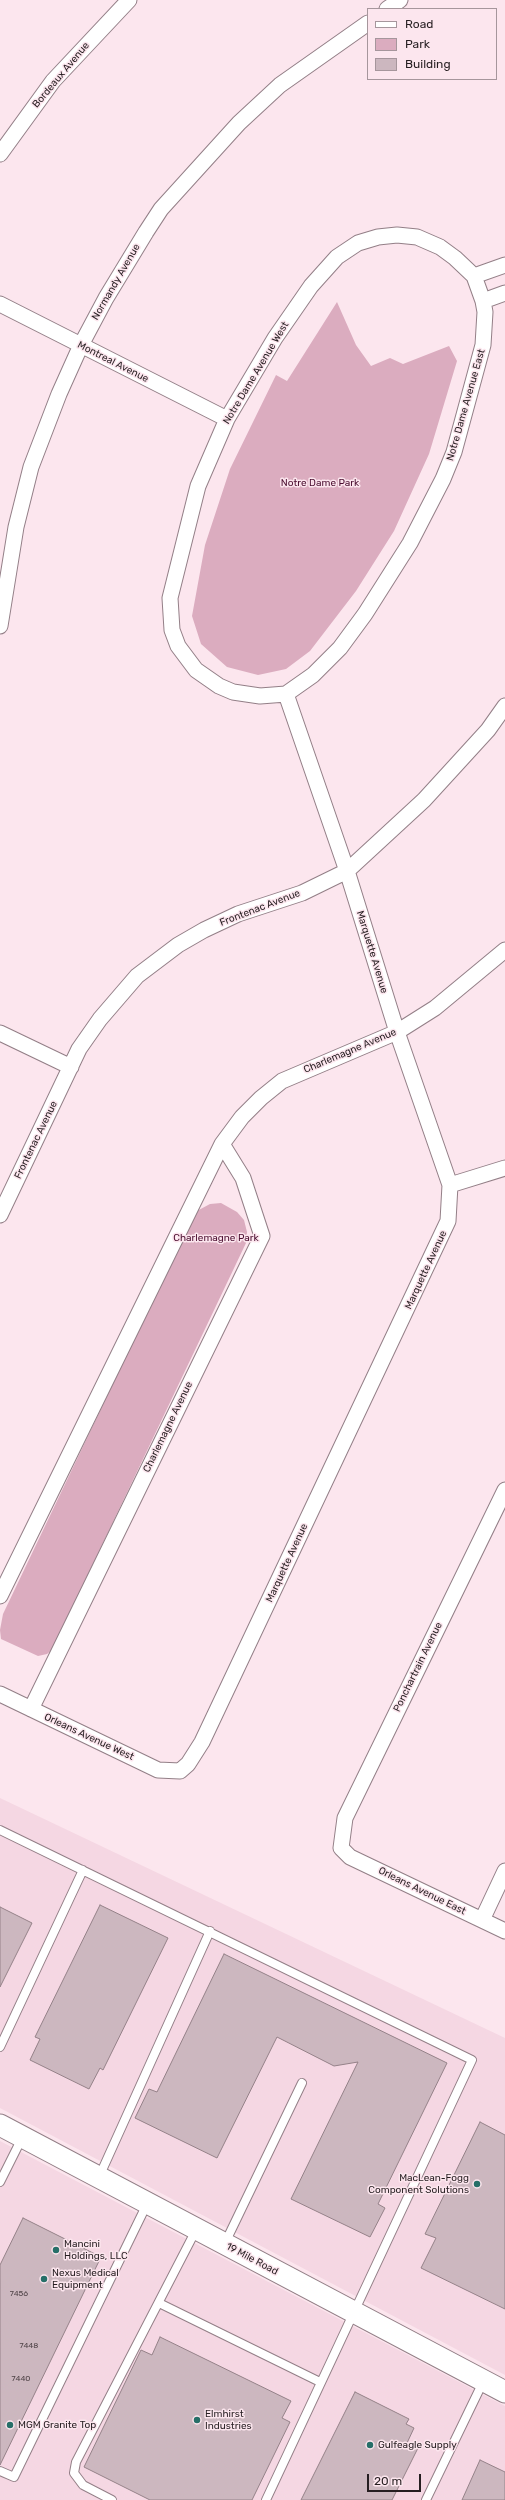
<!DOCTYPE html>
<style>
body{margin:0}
#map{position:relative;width:505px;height:2500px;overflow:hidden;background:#fce6ee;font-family:Rubik,sans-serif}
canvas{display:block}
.legend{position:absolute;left:367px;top:8px;width:130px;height:72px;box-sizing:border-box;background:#fce6ee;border:1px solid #a6969c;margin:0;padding:5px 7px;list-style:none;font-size:12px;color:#261e21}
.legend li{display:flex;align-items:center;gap:8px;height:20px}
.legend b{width:20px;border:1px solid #a6969c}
.scale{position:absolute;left:367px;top:2474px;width:54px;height:18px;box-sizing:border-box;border:2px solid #261e21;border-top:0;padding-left:5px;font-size:12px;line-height:14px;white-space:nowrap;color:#261e21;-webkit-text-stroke:3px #fce6ee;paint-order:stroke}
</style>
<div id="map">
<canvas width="505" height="2500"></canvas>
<ul class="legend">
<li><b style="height:5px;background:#fff"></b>Road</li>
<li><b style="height:11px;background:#dbacbf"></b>Park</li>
<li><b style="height:11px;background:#ccb7bf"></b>Building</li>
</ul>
<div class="scale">20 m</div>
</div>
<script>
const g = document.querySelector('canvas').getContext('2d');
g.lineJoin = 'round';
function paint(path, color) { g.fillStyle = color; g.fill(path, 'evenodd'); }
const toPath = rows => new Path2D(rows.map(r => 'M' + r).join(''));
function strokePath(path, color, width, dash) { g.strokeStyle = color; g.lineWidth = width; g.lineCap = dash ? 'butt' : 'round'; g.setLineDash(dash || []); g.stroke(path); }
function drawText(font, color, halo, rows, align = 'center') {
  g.font = font + ' Rubik,sans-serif'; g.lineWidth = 3; g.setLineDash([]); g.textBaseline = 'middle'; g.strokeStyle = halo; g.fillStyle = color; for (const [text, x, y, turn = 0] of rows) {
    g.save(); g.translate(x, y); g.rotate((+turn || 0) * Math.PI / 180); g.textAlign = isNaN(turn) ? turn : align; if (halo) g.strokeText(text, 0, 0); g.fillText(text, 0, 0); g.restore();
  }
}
const built = toPath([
 [0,1798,505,2038,505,2375,0,2108],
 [0,2141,505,2406,505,2500,0,2500]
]);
const green = toPath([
 [337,302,356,345,371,366,390,358,403,364,449,346,457,361,429,454,394,531,356,591,310,651,286,669,258,675,227,667,201,644,192,616,205,545,230,469,276,375,287,381],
 [221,1203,237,1212,244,1220,247,1232,246,1243,52,1650,47,1654,38,1656,1,1639,0,1630,3,1614,195,1212,210,1204]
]);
const building = toPath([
 [100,1905,168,1938,103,2070,100,2068,89,2089,30,2060,40,2039,35,2037,100,1905],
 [0,1907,32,1923,0,1987,0,1907],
 [224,1954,447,2063,378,2204,385,2208,370,2237,291,2199,358,2062,334,2066,277,2037,217,2158,135,2118,149,2089,157,2092,224,1954],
 [480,2122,505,2135,505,2309,421,2268,436,2238,425,2234,480,2122],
 [23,2218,101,2257,0,2465,0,2265,23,2218],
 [160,2337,291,2401,282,2418,290,2422,252,2500,150,2500,84,2467,141,2350,152,2355,160,2337],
 [355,2392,409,2419,406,2424,414,2428,407,2443,418,2448,392,2500,301,2500,355,2392],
 [480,2460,505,2472,505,2500,462,2500,480,2460]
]);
const lane = toPath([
 [0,1830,472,2060,266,2500],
 [0,2047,83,1870],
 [99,2177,210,1931],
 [0,2182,22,2138],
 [225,2243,302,2083],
 [159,2303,320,2382],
 [0,2471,14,2477,147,2204],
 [112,2500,83,2485,74,2473,76,2462,196,2230],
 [426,2500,483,2382]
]);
const street = toPath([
 [387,9,400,0],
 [0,154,53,81,129,0],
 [397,235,417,237,440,247,455,258,474,276,483,301,485,312,483,345,454,452,443,479,410,543,365,614,340,648,313,675,286,694,260,696,233,692,219,686,196,670,178,646,172,630,170,598,198,486,227,419,275,338,311,286,337,257,358,243,378,237,397,235],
 [474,276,505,265],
 [483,301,505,293],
 [0,304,227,419],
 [0,626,16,527,31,467,59,394,81,345,106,298,146,232,161,209,239,123,280,85,368,23],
 [0,1033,71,1067],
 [450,1185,505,1168],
 [0,1215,79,1049,100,1019,137,976,178,945,204,930,238,914,302,893,347,871,424,800,488,730,505,706],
 [505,1490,345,1818,341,1848,350,1857,505,1931],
 [0,1596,222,1144,242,1117,261,1098,282,1081,397,1032,435,1008,505,950],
 [0,1694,158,1770,180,1771,188,1764,202,1742,448,1221,450,1185,397,1032,347,871,286,694],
 [31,1709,262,1236,243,1178,222,1144],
 [482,1920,505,1871]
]);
const secondary = toPath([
 [0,2125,505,2392]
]);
const markers = [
 [477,2184,4,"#266f68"],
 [56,2250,4,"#266f68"],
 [44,2279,4,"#266f68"],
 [197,2420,4,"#266f68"],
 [10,2425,4,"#266f68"],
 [370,2445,4,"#266f68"]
];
const numberNames = [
 ["7456",19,2294],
 ["7448",29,2346],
 ["7440",21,2379]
];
const streetNames = [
 ["Bordeaux Avenue",61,75,-50],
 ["Normandy Avenue",116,282,-60],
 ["Montreal Avenue",113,362,27],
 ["Notre Dame Avenue West",256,373,-59],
 ["Notre Dame Avenue East",466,405,-74],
 ["Frontenac Avenue",260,908,-21],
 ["Marquette Avenue",372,952,73],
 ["Charlemagne Avenue",350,1051,-23],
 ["Frontenac Avenue",36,1140,-64],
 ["Marquette Avenue",426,1270,-65],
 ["Charlemagne Avenue",168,1427,-64],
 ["Marquette Avenue",287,1563,-65],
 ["Ponchartrain Avenue",418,1667,-64],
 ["Orleans Avenue West",89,1737,25],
 ["Orleans Avenue East",422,1891,26],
 ["19 Mile Road",252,2259,28]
];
const parkNames = [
 ["Notre Dame Park",320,483],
 ["Charlemagne Park",216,1238]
];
const poiNames = [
 ["MacLean-Fogg",469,2178,"right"],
 ["Component Solutions",469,2190,"right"],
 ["Mancini",64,2244],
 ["Holdings, LLC",64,2256],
 ["Nexus Medical",52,2273],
 ["Equipment",52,2285],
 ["Elmhirst",205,2414],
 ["Industries",205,2426],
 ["MGM Granite Top",18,2425],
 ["Gulfeagle Supply",378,2445]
];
paint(built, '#f5d7e3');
paint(green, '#dbacbf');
paint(building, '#ccb7bf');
strokePath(building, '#958289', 1);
strokePath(lane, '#937f87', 10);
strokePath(street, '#937f87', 17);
strokePath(secondary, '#937f87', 23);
strokePath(lane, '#fff', 8);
strokePath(street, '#fff', 15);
strokePath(secondary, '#fff', 21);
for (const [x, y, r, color] of markers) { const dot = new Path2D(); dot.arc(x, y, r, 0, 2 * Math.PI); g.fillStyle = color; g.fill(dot); strokePath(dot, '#fce6ee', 1.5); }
drawText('8px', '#504448', null, numberNames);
drawText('10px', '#261e21', '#fce6ee', streetNames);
drawText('10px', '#4a0d2f', '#fce6ee', parkNames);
drawText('10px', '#261e21', '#fce6ee', poiNames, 'left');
</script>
